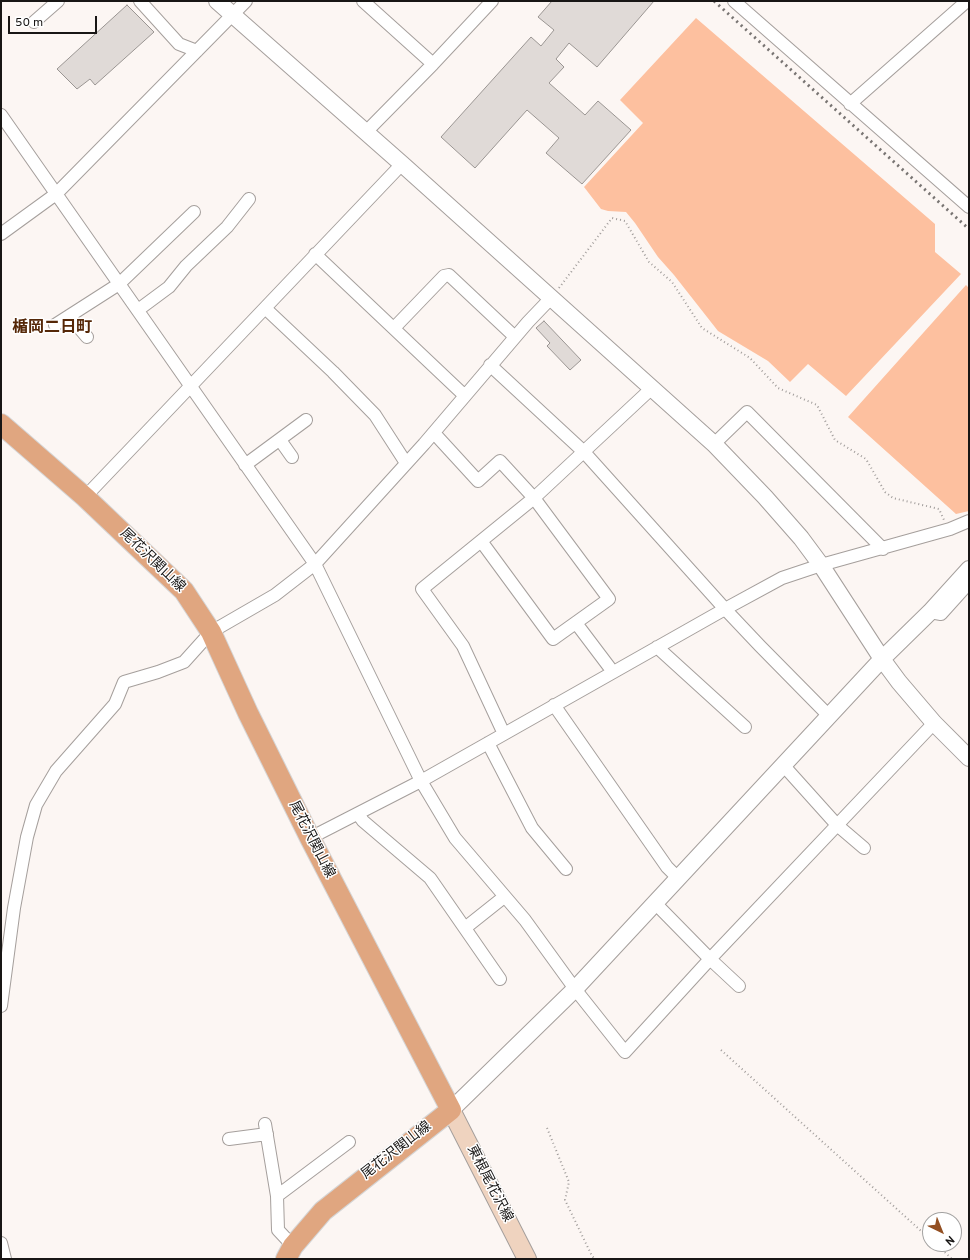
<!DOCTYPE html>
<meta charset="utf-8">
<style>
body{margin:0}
#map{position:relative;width:970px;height:1260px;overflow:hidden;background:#fcf6f3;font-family:Overpass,sans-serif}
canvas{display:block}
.frame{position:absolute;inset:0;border:2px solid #181615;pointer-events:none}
.north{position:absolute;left:922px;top:1212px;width:40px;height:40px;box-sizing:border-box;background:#fff;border:1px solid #a3a2a1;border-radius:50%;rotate:137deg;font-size:11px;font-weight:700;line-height:16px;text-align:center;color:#181615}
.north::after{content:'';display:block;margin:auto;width:14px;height:18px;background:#934f22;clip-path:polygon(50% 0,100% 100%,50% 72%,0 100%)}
.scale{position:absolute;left:8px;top:16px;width:89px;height:18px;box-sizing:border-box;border:2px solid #181615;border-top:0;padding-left:5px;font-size:12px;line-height:14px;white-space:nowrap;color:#181615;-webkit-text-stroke:3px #fff;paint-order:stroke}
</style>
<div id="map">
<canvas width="970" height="1260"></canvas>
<div class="frame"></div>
<div class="north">N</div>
<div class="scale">50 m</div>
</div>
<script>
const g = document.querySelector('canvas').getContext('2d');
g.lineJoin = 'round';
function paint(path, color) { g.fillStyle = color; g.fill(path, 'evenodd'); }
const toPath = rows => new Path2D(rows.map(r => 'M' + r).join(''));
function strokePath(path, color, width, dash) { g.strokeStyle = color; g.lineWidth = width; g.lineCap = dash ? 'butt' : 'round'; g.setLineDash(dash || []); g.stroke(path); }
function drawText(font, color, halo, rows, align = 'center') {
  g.font = font + ' Overpass,"Noto Sans JP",sans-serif'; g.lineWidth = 3; g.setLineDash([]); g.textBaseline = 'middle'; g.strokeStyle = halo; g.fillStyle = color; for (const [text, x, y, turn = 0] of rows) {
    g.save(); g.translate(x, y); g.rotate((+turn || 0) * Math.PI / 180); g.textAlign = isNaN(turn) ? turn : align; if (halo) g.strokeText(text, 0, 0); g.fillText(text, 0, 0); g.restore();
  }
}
const green = toPath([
 [696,18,935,224,935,252,961,274,846,396,808,364,790,382,768,361,718,331,674,275,658,257,635,223,626,212,608,211,601,209,584,187,643,123,620,100],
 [966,285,969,288,969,511,956,514,848,417]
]);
const building = toPath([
 [552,1,654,1,597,67,569,43,556,59,564,67,549,83,585,115,598,101,631,130,582,184,546,153,559,138,527,110,475,168,441,137,531,37,541,46,554,30,538,17,552,1],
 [127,5,154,32,95,85,90,79,77,89,57,69,127,5],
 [544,321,581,360,570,370,547,346,550,343,536,328,544,321]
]);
const path = toPath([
 [559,288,612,218,625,221,649,262,672,282,702,328,750,358,778,388,817,405,835,440,866,459,885,492,893,498,939,509,944,520],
 [721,1050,930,1239],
 [547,1128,569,1182,565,1200,592,1256,595,1259],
 [936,1244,952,1259]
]);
const minor = toPath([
 [140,1,179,44,197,51],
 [363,1,433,64],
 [734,1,969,207],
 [34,22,58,1],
 [850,104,967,1],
 [1,115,315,564,421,781,455,838,525,920,575,989,625,1052,710,959,934,723],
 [366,132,433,64,492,1],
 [1,234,56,194,246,1],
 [315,254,465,396],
 [265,308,333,372,375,415,406,463],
 [138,310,169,287,186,266,227,227,249,199],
 [69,316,87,337],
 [55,325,119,284,194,212],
 [394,328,444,276,449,275,515,337],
 [490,365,584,452,725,609,760,646,830,717],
 [434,433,478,481,500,461,534,498,609,599,553,639,481,541],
 [280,440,292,457],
 [714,444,747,412,883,549],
 [245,465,306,420],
 [85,497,402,164],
 [930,612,941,614,969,583],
 [576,623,613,672],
 [657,647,745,727],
 [554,705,667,867,678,878],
 [504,734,463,646,422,589,534,498,652,388],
 [488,743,532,828,566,869],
 [784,766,837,825,864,848],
 [358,814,363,821,430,878,500,979],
 [310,838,421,781,725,609,782,578,821,565,950,529,969,521],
 [655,903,710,959,739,986],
 [465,928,504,897],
 [1,1006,14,908,27,837,36,805,56,771,115,704,124,682,158,672,184,662,211,632,275,595,315,564,424,444,528,322,551,298],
 [265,1124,277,1196,278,1230,293,1246],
 [229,1139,267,1134],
 [277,1196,349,1142],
 [1,1243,5,1259]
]);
const tertiary = toPath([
 [217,1,402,164,714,444,765,497,801,538,821,565,882,659,899,682,934,723,969,758],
 [451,1110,575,989,882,659,930,612,969,569]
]);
const secondary = toPath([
 [451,1110,527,1259]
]);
const primary = toPath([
 [1,424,85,497,184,591,211,632,248,713,310,838,451,1110,323,1211,293,1246,286,1259]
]);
const rail = toPath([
 [714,1,969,229]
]);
const streetNames = [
 ["尾花沢関山線",152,561,44],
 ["尾花沢関山線",311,840,63],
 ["尾花沢関山線",397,1151,-38],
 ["東根尾花沢線",489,1184,63]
];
const quarterNames = [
 ["楯岡二日町",52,329]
];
paint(green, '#fdc09f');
paint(building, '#e0dad7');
strokePath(building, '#9a9592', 1);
strokePath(minor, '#a59f9c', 14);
strokePath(tertiary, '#a59f9c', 18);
strokePath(secondary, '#a59f9c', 20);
strokePath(primary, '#d5d5d5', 22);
strokePath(path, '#a19d9b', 2, [1, 3]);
strokePath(minor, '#fff', 12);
strokePath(tertiary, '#fff', 16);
strokePath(secondary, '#efd3bf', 18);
strokePath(primary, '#e0a680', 20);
strokePath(rail, '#787472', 3, [2, 4]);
drawText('14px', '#181615', '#fff', streetNames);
drawText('bold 16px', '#552707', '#fff', quarterNames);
</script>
